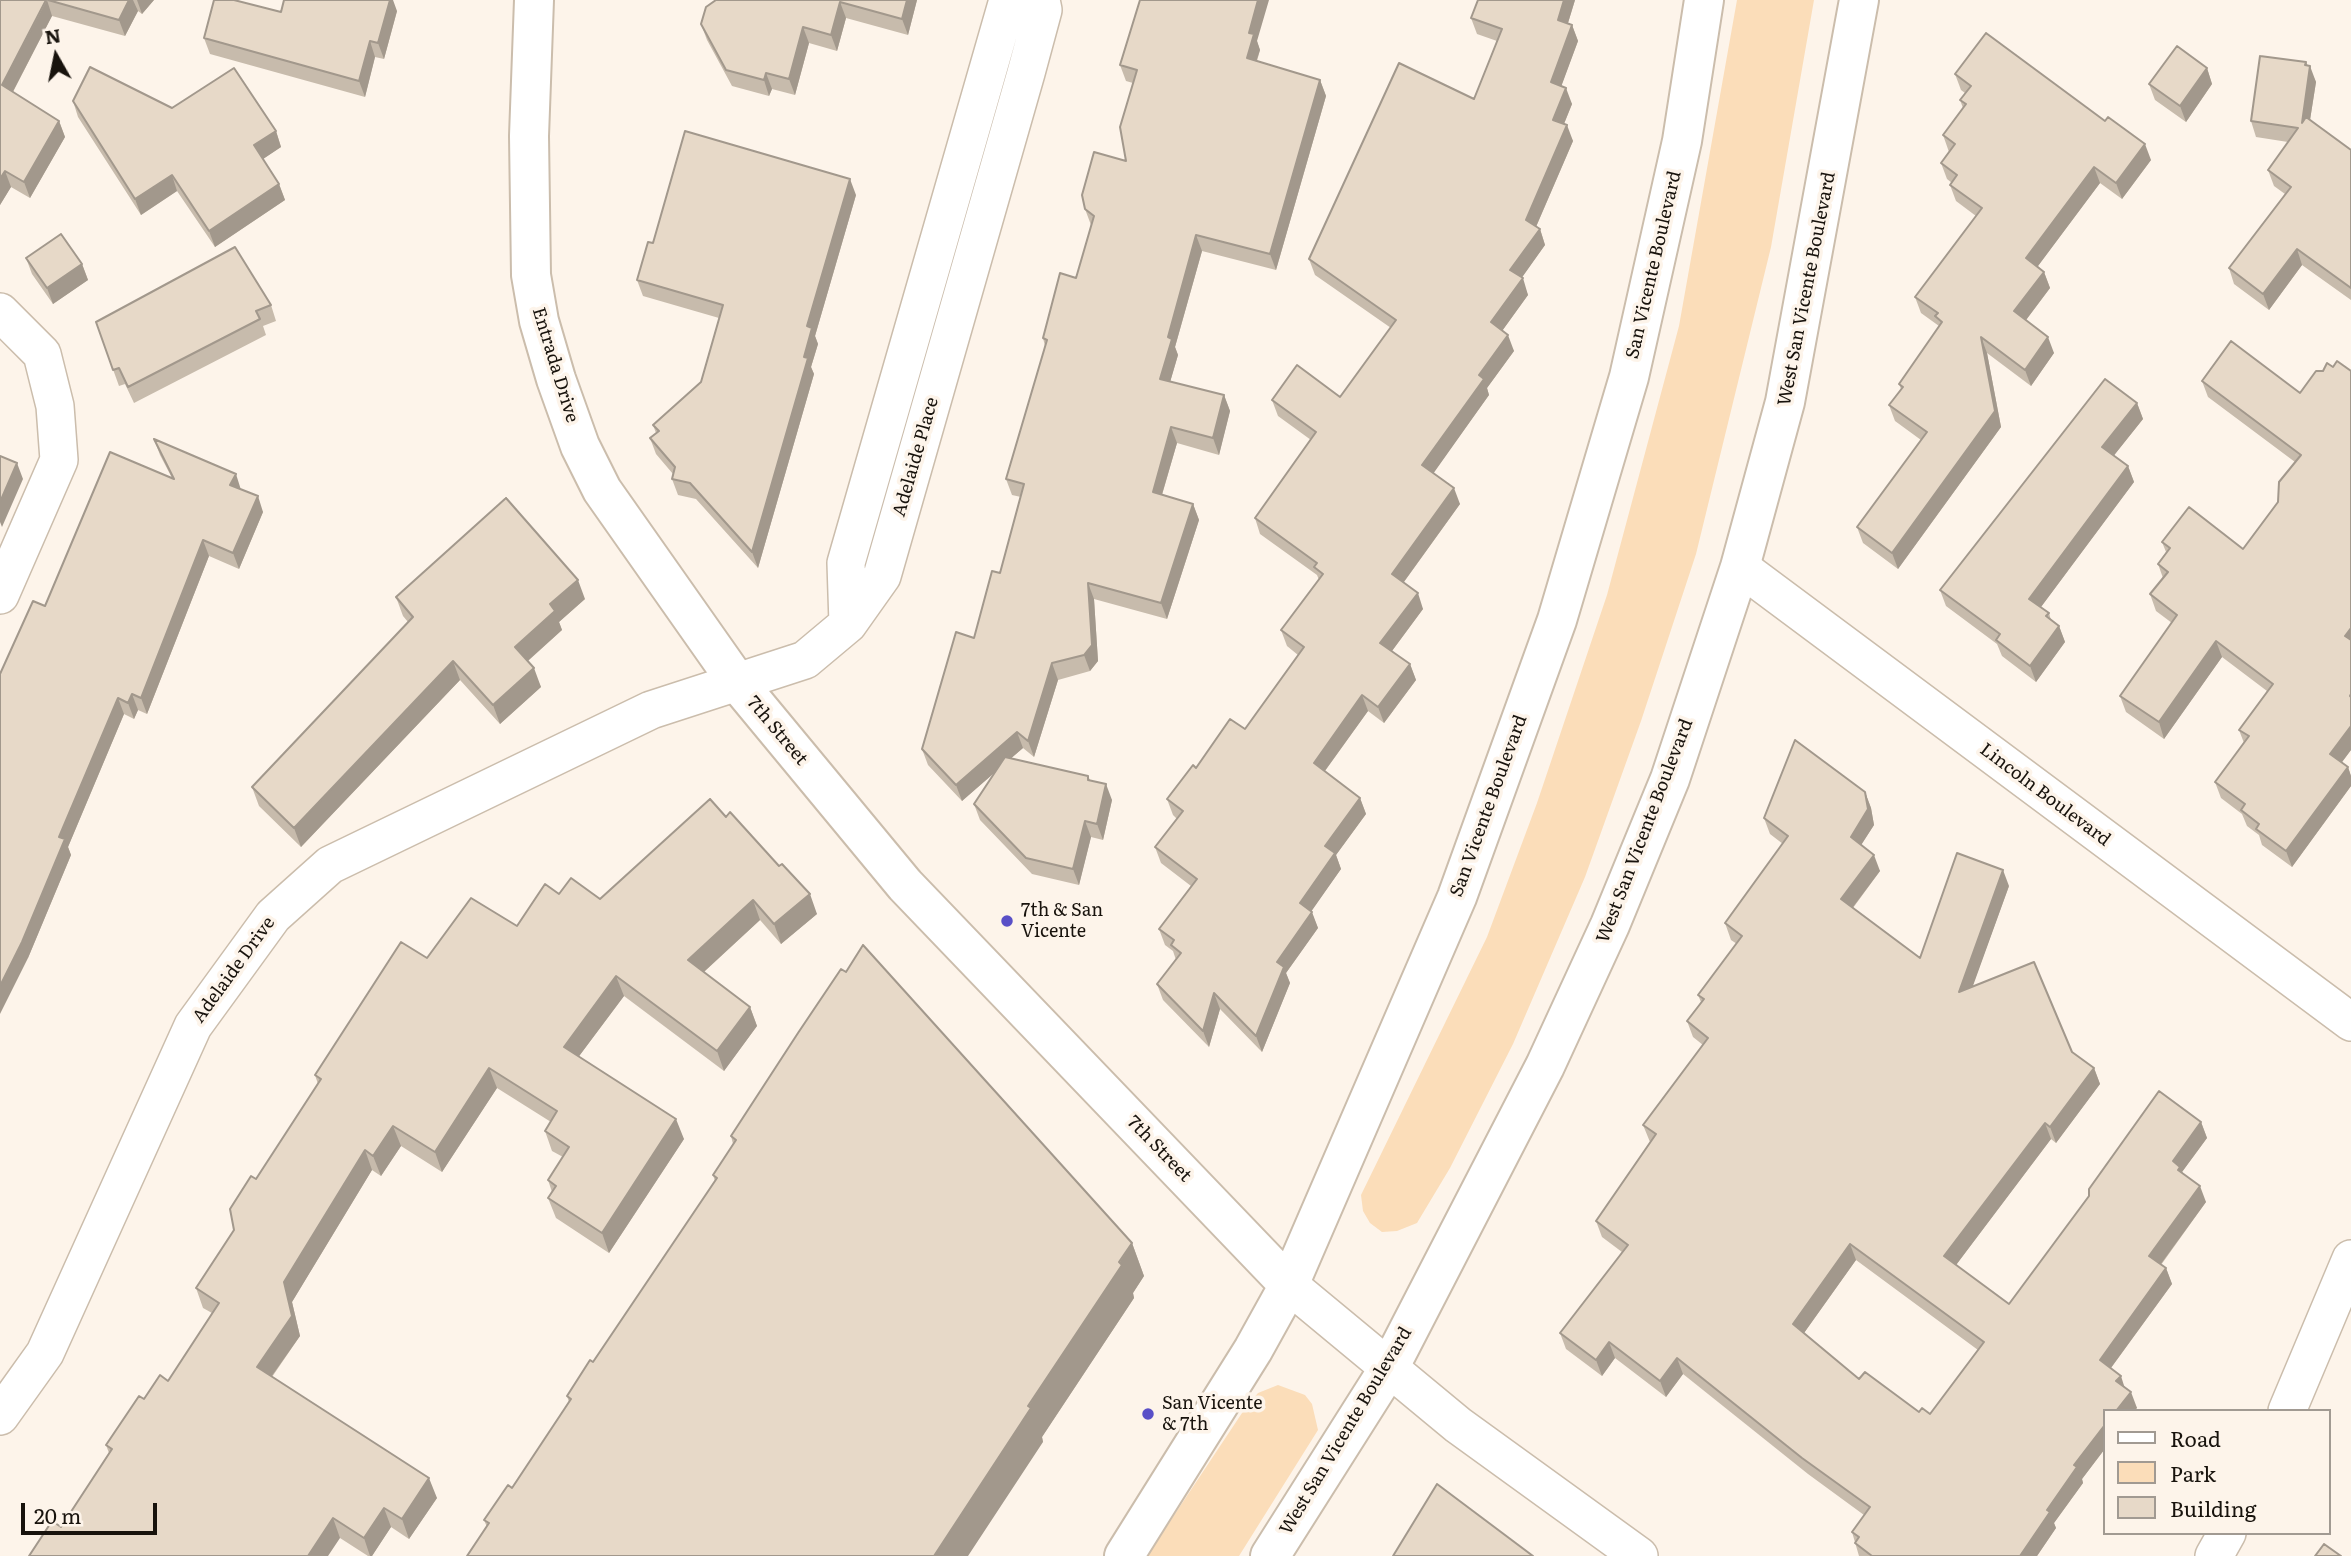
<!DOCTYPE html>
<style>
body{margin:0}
#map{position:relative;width:2351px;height:1556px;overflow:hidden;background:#fdf4ea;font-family:Literata,serif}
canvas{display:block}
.legend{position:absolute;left:2103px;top:1409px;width:228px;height:126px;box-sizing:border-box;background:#fdf4ea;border:2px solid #a19a92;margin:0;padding:9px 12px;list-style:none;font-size:21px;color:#18130d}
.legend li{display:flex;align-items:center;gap:14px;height:35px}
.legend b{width:35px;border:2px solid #a19a92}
.north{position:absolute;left:21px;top:21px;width:70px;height:70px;-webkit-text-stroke:5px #fdf4ea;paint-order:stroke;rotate:351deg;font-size:19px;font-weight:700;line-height:28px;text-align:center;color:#18130d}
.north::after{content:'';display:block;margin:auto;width:24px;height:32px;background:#18130d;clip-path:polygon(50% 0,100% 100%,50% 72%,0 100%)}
.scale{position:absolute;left:21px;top:1503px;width:136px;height:32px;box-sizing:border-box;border:4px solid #18130d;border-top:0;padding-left:9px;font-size:21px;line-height:24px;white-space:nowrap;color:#18130d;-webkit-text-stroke:5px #fdf4ea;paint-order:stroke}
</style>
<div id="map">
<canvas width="2351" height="1556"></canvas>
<ul class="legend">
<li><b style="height:9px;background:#fff"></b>Road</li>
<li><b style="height:19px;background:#fbddb9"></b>Park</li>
<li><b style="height:19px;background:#e7d9c8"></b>Building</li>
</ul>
<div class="north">N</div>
<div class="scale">20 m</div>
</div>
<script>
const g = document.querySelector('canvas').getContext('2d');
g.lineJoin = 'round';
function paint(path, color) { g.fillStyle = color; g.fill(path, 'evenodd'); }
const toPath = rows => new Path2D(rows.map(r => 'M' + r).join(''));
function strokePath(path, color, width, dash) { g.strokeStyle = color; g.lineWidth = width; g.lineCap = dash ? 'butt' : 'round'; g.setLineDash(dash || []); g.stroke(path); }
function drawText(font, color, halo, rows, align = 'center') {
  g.font = font + ' Literata,serif'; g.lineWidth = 7; g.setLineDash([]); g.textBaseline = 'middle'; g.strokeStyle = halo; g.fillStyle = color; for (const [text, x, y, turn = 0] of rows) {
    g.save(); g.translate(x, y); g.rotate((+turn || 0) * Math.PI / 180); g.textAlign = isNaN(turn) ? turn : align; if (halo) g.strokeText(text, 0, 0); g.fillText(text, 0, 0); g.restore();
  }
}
const green = toPath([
 [1737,0,1814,0,1771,247,1696,554,1641,721,1585,877,1513,1044,1450,1168,1417,1223,1397,1231,1382,1232,1370,1223,1363,1211,1361,1195,1487,937,1537,803,1607,595,1679,326],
 [1278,1385,1305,1395,1312,1404,1318,1430,1239,1556,1147,1556,1246,1407,1258,1393]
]);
const street = toPath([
 [0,312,42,354,55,406,59,460,0,595],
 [1740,567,2351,1022],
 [848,624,846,563,1008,0],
 [1289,1285,1458,1425,1639,1556],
 [2287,1411,2351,1259],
 [0,1416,45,1353,193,1026,273,916,330,865,651,710,805,660,848,624,882,576,1026,73,1043,10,1041,0],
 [2214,1556,2227,1533]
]);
const secondary = toPath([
 [534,0,529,136,531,275,539,321,556,379,580,446,602,490,737,682,905,885,1289,1285],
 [1124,1556,1253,1350,1289,1285,1457,897,1557,620,1629,377,1682,141,1704,0],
 [1270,1556,1389,1368,1545,1066,1610,925,1670,779,1740,567,1785,402,1859,0]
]);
const wall = toPath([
 [0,0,154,0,142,14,138,11,125,36,52,16,13,92,59,121,65,137,30,198,11,187,0,205],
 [716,0,917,0,908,35,846,18,837,51,809,43,795,95,772,89,769,96,732,86,707,40,701,24],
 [1575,0,1568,23,1572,25,1578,41,1561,86,1572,104,1564,124,1573,141,1536,227,1540,229,1545,245,1521,278,1528,295,1502,331,1514,351,1487,388,1489,395,1433,473,1460,504,1404,582,1423,609,1392,651,1410,664,1416,680,1384,723,1368,711,1325,771,1360,798,1366,814,1336,855,1341,869,1311,911,1318,928,1286,973,1290,983,1262,1052,1220,1009,1209,1047,1163,1000,1157,984,1176,960,1173,951,1165,945,1159,929,1191,886,1161,863,1155,847,1177,819,1173,815,1167,799,1196,768,1245,729,1298,655,1287,646,1281,630,1319,580,1317,575,1260,534,1255,518,1311,440,1278,416,1272,400,1340,397,1391,328,1315,275,1309,259,1474,99,1497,41,1477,34,1471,18],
 [397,11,384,59,375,57,365,97,210,54,204,38,281,12],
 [1257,41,1260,50,1257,61,1320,80,1326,96,1276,270,1202,251,1175,347,1178,355,1170,382,1224,395,1230,411,1219,455,1177,443,1162,495,1193,504,1199,520,1167,619,1094,599,1098,661,1090,671,1058,680,1034,757,1023,748,1011,758,1088,776,1090,780,1112,800,1103,840,1091,837,1079,885,1032,874,980,820,974,804,995,772,962,801,928,765,922,749,974,638,1000,573,1021,497,1012,495,1006,479,1045,346,1043,338,1076,278,1091,225,1085,209,1126,161,1133,83,1126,81,1120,65],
 [2306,62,2316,82,2310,120,2351,150,2351,300,2302,265,2269,310,2234,284,2229,268,2285,194,2274,186,2268,170,2288,142,2256,137,2251,121],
 [2207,68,2212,84,2186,122,2155,100,2149,84],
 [1955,74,2151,160,2122,199,2100,183,2038,266,2044,272,2050,288,2026,320,2054,353,2031,386,1987,353,2001,427,1898,569,1863,543,1857,527,1921,440,1895,421,1889,405,1901,389,1899,384,1939,326,1921,313,1915,297,1976,216,1956,201,1950,185,1952,183,1947,179,1941,163,1949,152,1943,135,1963,108,1960,100,1965,93,1961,90],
 [73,101,172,108,276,131,281,147,263,159,279,184,285,200,215,247,177,191,141,215,78,117],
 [856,195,815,336,818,344,811,367,814,374,758,568,696,499,678,495,672,479,673,474,656,454,650,438,656,433,653,425,701,382,719,318,643,296,637,280,653,243],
 [26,258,82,264,88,280,53,304,32,274],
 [271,305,276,321,263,326,266,335,134,403,125,384,119,386,96,322],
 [2333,367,2351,371,2351,750,2342,762,2348,767,2351,776,2351,786,2292,867,2262,845,2259,835,2247,826,2242,814,2221,798,2215,782,2244,743,2239,730,2267,691,2222,657,2164,739,2126,712,2120,696,2172,623,2156,611,2150,594,2163,578,2158,564,2166,552,2162,542,2243,549,2278,502,2295,462,2208,397,2202,381,2300,393,2323,371],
 [2137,403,2143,419,2114,455,2128,466,2134,482,2041,607,2049,613,2051,620,2059,626,2065,642,2036,682,2002,656,1997,644,1946,606,1940,590],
 [154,439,241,490,263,512,239,569,209,556,147,714,138,710,134,719,124,714,68,847,71,855,28,958,45,606,172,478,160,455],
 [396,597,585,599,559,622,562,630,528,661,541,687,500,724,460,680,301,847,259,806,252,787,408,622,403,616],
 [1865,792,1871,808,1874,825,1861,845,1880,871,1853,908,1920,958,2009,886,1972,987,2094,1068,2100,1084,2056,1143,2051,1139,1956,1265,2009,1304,2201,1122,2207,1138,2182,1172,2206,1202,2161,1265,2166,1268,2172,1284,2111,1368,2125,1387,2137,1408,2134,1411,2104,1411,2104,1450,2082,1479,2083,1483,2054,1523,2056,1528,2037,1556,1859,1556,1852,1532,1864,1515,1808,1474,1683,1374,1666,1397,1615,1358,1602,1376,1566,1349,1560,1333,1622,1252,1602,1237,1596,1221,1650,1142,1643,1125,1703,1045,1693,1037,1687,1021,1701,1002,1698,995,1737,944,1731,940,1725,923,1783,844,1770,834,1764,818],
 [1856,1260,1978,1350,1930,1414,1919,1412,1859,1379,1804,1333],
 [710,799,817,914,781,944,760,920,704,972,750,1007,757,1026,724,1071,624,996,579,1056,684,1139,609,1253,556,1218,548,1198,552,1192,548,1180,563,1157,552,1151,545,1131,551,1122,497,1088,442,1172,401,1146,381,1176,372,1170,292,1302,300,1336,272,1377,437,1498,409,1539,391,1527,372,1556,368,1556,340,1538,61,1527,109,1453,106,1445,144,1399,168,1381,212,1313,203,1308,196,1288,234,1230,256,1179,318,1084,315,1075,427,958,517,926,559,894,600,899],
 [731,1136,1132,1243,1144,1276,1133,1293,1134,1298,1042,1437,1043,1442,487,1527,484,1520,512,1488,569,1402,567,1396,593,1362,715,1181,713,1175,733,1144]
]);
const shadedWall = toPath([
 [47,0,52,16,8,101,2,85],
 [129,0,133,0,138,11,125,36,119,20],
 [137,0,154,0,142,14],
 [390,0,393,0,397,11,384,59,378,43],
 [907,0,917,0,908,35,902,19],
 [1258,0,1269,0,1257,41,1260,50,1252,74,1247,58,1249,33],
 [1564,0,1575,0,1564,36,1558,20],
 [840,2,846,18,837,51,831,35],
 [1572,25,1578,41,1557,98,1551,82],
 [803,27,809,43,795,95,789,79],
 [370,41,375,57,365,97,359,81],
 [2306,62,2309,70,2310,66,2316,82,2307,139,2302,123],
 [2207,68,2212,84,2186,122,2180,106],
 [766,73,772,89,769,96,764,80],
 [1320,80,1326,96,1276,270,1270,254],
 [1566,88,1572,104,1559,136,1553,120],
 [59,121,65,137,30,198,24,182],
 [1567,125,1573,141,1532,236,1526,220],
 [276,131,281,147,260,161,254,145],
 [2145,144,2151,160,2122,199,2116,183],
 [2094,167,2100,183,2032,274,2026,258],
 [5,171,11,187,0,205,0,179],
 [172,175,177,191,141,215,135,199],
 [850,179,856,195,815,336,818,344,811,367,814,374,758,568,752,552,804,357,807,326],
 [279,184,285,200,215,247,209,231],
 [1540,229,1545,245,1516,286,1510,270],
 [1196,235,1202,251,1175,347,1178,355,1166,396,1160,379,1168,337],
 [2297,249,2302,265,2269,310,2263,294],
 [82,264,88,280,53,304,47,288],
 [2044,272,2050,288,2020,328,2014,311],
 [1523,278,1528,295,1497,338,1491,322],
 [1508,335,1514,351,1487,388,1489,395,1428,481,1422,465,1479,375],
 [1981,337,1987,353,2001,427,1898,569,1892,553],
 [2048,337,2054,353,2031,386,2025,370],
 [1224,395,1230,411,1219,455,1213,438],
 [2137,403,2143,419,2108,463,2102,447],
 [1171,427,1177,443,1158,508,1153,492],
 [17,463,23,479,2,527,0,522,0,502],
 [2128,466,2134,482,2035,615,2029,599],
 [236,474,241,490,230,485],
 [1454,488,1460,504,1398,590,1392,574],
 [258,496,263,512,239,569,233,553],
 [1193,504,1199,520,1167,619,1161,603],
 [203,540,209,556,147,714,141,698],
 [578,580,585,599,559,622,562,630,522,666,515,647,550,604],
 [1088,583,1094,599,1098,661,1090,671,1084,655],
 [1418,593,1423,609,1386,659,1380,643],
 [2059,626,2065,642,2036,682,2030,666],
 [2351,628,2351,652,2345,636],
 [2216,641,2222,657,2164,739,2159,722],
 [453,661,460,680,301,847,294,828],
 [1052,663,1058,680,1034,757,1028,741],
 [1410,664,1416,680,1384,723,1378,707],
 [534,668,541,687,500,724,493,705],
 [132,694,138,710,134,719,128,703],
 [1362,695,1368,711,1319,779,1314,763],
 [118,698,124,714,68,847,71,855,28,958,0,1014,0,986,59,837],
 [2351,726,2351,750,2336,770,2330,754],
 [1017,732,1023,748,962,801,956,785],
 [2348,767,2351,776,2351,786,2292,867,2286,851],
 [1106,784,1112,800,1103,840,1097,824],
 [1865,792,1871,808,1874,825,1856,853,1851,837],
 [1360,798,1366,814,1336,855,1341,869,1306,919,1300,903,1325,846],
 [1085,821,1091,837,1079,885,1073,869],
 [1874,855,1880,871,1847,915,1841,899],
 [2003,870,2009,886,1965,1008,1959,992],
 [810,894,817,914,781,944,774,924],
 [753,900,760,920,695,980,688,960],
 [1312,912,1318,928,1286,973,1290,983,1262,1052,1256,1036,1277,962],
 [616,976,624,996,571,1067,564,1047],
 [1214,993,1220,1009,1209,1047,1203,1031],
 [750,1007,757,1026,724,1071,717,1051],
 [489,1068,497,1088,442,1172,435,1152],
 [2094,1068,2100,1084,2056,1143,2050,1127],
 [676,1119,684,1139,609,1253,602,1233],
 [2201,1122,2207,1138,2182,1172,2186,1183,2184,1186,2173,1161],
 [2045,1123,2051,1139,1950,1273,1944,1256],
 [393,1126,401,1146,381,1176,373,1156],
 [365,1150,372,1170,292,1302,300,1336,264,1387,257,1367,284,1282],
 [2200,1186,2206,1202,2155,1272,2149,1256],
 [1132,1243,1144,1276,1133,1293,1134,1298,1042,1437,1043,1442,968,1556,934,1556],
 [1850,1244,1856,1260,1799,1340,1793,1324],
 [2166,1268,2172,1284,2105,1376,2100,1360],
 [1609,1342,1615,1358,1602,1376,1596,1360],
 [1677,1358,1683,1374,1666,1397,1660,1381],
 [2121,1376,2126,1392,2116,1381],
 [2131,1392,2137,1408,2134,1411,2116,1411],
 [2104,1426,2104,1450,2082,1479,2083,1483,2054,1523,2056,1528,2037,1556,2020,1556,2074,1465],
 [429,1478,437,1498,409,1539,402,1519],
 [384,1508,391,1527,372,1556,370,1556,364,1538],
 [333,1518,340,1538,328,1556,308,1556]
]);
const building = toPath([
 [0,0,46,0,2,85,59,121,24,182,5,171,0,179,0,0],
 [48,0,129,0,119,20,48,0],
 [214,0,234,0,281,12,284,0,390,0,378,43,370,41,359,81,204,38,214,0],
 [716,0,907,0,902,19,840,2,831,35,803,27,789,79,766,73,764,80,726,70,701,24,706,7,716,0],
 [1140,0,1258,0,1249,33,1254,34,1247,58,1320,80,1270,254,1196,235,1168,337,1172,339,1160,379,1224,395,1213,438,1171,427,1153,492,1193,504,1161,603,1088,583,1092,645,1084,655,1052,663,1028,741,1017,732,956,785,922,749,956,632,974,638,992,571,1000,573,1024,484,1006,479,1047,340,1043,338,1060,273,1076,278,1094,216,1085,209,1082,195,1094,152,1126,161,1120,127,1137,70,1120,65,1140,0],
 [1478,0,1564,0,1558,20,1572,25,1551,82,1566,88,1553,120,1567,125,1526,220,1540,229,1510,270,1523,278,1491,322,1508,335,1479,375,1484,379,1422,465,1454,488,1392,574,1418,593,1380,643,1410,664,1378,707,1362,695,1314,763,1360,798,1325,846,1335,853,1300,903,1312,912,1277,962,1284,967,1256,1036,1214,993,1203,1031,1157,984,1181,953,1171,945,1174,940,1159,929,1197,879,1155,847,1183,811,1167,799,1193,765,1196,768,1230,719,1245,729,1304,647,1281,630,1323,574,1314,567,1317,563,1255,518,1316,432,1272,400,1297,365,1340,397,1396,320,1309,259,1399,63,1474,99,1502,29,1471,18,1478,0],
 [1986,33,2105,121,2108,117,2145,144,2116,183,2094,167,2026,258,2044,272,2014,311,2048,337,2025,370,1981,337,1995,411,1892,553,1857,527,1927,432,1889,405,1903,387,1899,384,1942,322,1935,316,1938,313,1915,297,1982,208,1950,185,1957,175,1941,163,1955,144,1943,135,1966,104,1960,100,1971,86,1955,74,1986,33],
 [2177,46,2207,68,2180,106,2149,84,2177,46],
 [2260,56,2306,62,2305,65,2310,66,2302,123,2306,117,2351,150,2351,288,2297,249,2263,294,2229,268,2291,187,2268,170,2298,128,2251,121,2260,56],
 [90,67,172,108,234,68,276,131,254,145,279,184,209,231,172,175,135,199,73,101,90,67],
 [685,131,850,179,807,326,812,328,804,357,808,358,752,552,690,483,672,479,675,467,650,438,659,431,653,425,701,382,723,305,637,280,648,242,653,243,685,131],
 [61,234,82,264,47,288,26,258,61,234],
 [235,247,271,305,256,311,260,319,128,387,119,368,113,370,96,322,235,247],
 [2231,341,2300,393,2316,371,2323,371,2327,363,2333,367,2337,361,2351,371,2351,628,2345,636,2351,640,2351,694,2350,696,2351,697,2351,726,2330,754,2348,767,2286,851,2256,829,2259,824,2241,810,2245,804,2215,782,2249,736,2239,730,2273,684,2216,641,2159,722,2120,696,2177,615,2150,594,2168,572,2158,564,2170,548,2162,542,2189,507,2243,549,2278,502,2279,482,2301,455,2202,381,2231,341],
 [2105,379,2137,403,2102,447,2128,466,2029,599,2049,613,2046,616,2059,626,2030,666,1996,640,2000,634,1940,590,2105,379],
 [154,439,236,474,230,485,258,496,233,553,203,540,141,698,132,694,128,703,118,698,59,837,65,839,22,942,0,986,0,674,33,601,45,606,110,452,174,479,154,439],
 [0,456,17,463,0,502,0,456],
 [506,498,578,580,550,604,555,611,515,647,534,668,493,705,453,661,294,828,252,787,413,617,396,597,506,498],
 [1795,740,1865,792,1868,809,1851,837,1874,855,1841,899,1920,958,1957,853,2003,870,1959,992,2034,962,2072,1052,2094,1068,2050,1127,2045,1123,1944,1256,2009,1304,2089,1196,2089,1189,2159,1091,2201,1122,2173,1161,2180,1167,2178,1170,2200,1186,2149,1256,2166,1268,2100,1360,2121,1376,2116,1381,2131,1392,2116,1411,2104,1411,2104,1426,2074,1465,2077,1467,2047,1510,2050,1512,2020,1556,1872,1556,1855,1543,1859,1537,1852,1532,1870,1507,1802,1458,1677,1358,1660,1381,1609,1342,1596,1360,1560,1333,1628,1245,1596,1221,1656,1134,1643,1125,1708,1038,1687,1021,1704,999,1698,995,1742,936,1725,923,1788,836,1764,818,1795,740],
 [1850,1244,1984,1342,1930,1414,1922,1408,1919,1412,1865,1372,1859,1379,1793,1324,1850,1244],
 [1005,757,1088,776,1088,780,1106,784,1097,824,1085,821,1073,869,1026,858,974,804,1005,757],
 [710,799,726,817,730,812,779,866,782,864,810,894,774,924,753,900,688,960,750,1007,717,1051,616,976,564,1047,676,1119,602,1233,548,1198,556,1186,548,1180,569,1147,545,1131,557,1111,489,1068,435,1152,393,1126,373,1156,365,1150,284,1282,292,1316,257,1367,429,1478,402,1519,384,1508,364,1538,333,1518,308,1556,29,1556,52,1521,61,1527,112,1449,106,1445,139,1396,144,1399,160,1375,168,1381,219,1303,196,1288,234,1230,230,1209,251,1176,256,1179,321,1079,315,1075,401,942,427,958,471,898,517,926,545,884,559,894,571,878,600,899,710,799],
 [863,945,1132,1243,1119,1262,1122,1265,1028,1406,1031,1408,934,1556,467,1556,489,1523,484,1520,508,1485,512,1488,571,1399,567,1396,590,1360,593,1362,717,1178,713,1175,736,1140,731,1136,798,1033,841,969,846,972,863,945],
 [1437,1484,1533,1556,1393,1556,1437,1484],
 [2324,1544,2341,1556,2315,1556,2324,1544]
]);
const markers = [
 [1007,921,7,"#594fc7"],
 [1148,1414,7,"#594fc7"]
];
const streetNames = [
 ["San Vicente Boulevard",1654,265,-77],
 ["West San Vicente Boulevard",1807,289,-79],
 ["Entrada Drive",555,365,73],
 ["Adelaide Place",916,457,-74],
 ["7th Street",777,731,50],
 ["Lincoln Boulevard",2045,795,37],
 ["San Vicente Boulevard",1489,806,-70],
 ["West San Vicente Boulevard",1645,831,-69],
 ["Adelaide Drive",234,970,-54],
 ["7th Street",1159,1149,46],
 ["West San Vicente Boulevard",1346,1431,-59]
];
const poiNames = [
 ["7th & San",1021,911],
 ["Vicente",1021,932],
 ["San Vicente",1162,1404],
 ["& 7th",1162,1425]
];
paint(green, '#fbddb9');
strokePath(street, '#cbbdac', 40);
strokePath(secondary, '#cbbdac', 42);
strokePath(street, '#fff', 37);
strokePath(secondary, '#fff', 38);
paint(wall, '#c7bbac');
paint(shadedWall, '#a2988c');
paint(building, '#e7d9c8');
strokePath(building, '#a2988c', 2);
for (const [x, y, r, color] of markers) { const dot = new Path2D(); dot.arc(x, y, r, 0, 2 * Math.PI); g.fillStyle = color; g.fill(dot); strokePath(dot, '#fdf4ea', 2.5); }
drawText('18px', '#18130d', '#fdf4ea', streetNames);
drawText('18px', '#18130d', '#fdf4ea', poiNames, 'left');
</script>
